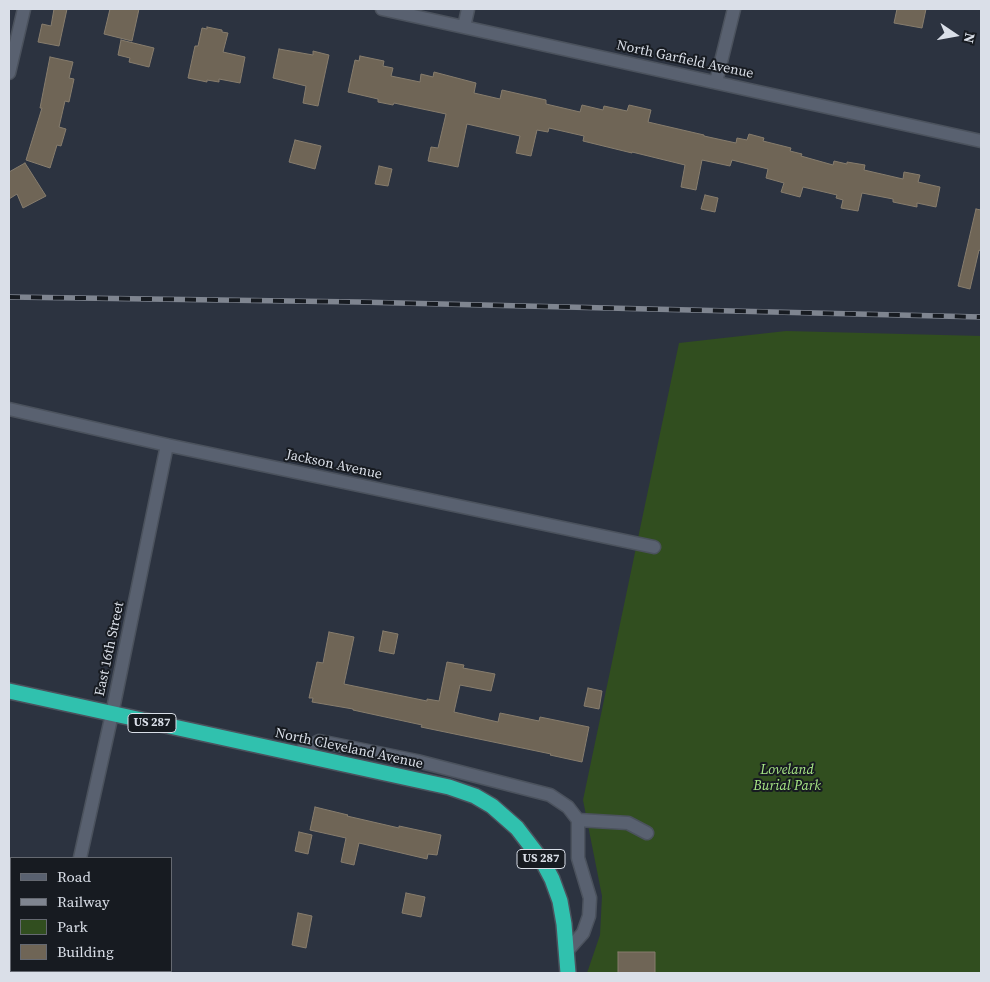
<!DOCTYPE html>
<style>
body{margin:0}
#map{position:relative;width:990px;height:982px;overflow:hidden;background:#2c3340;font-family:"Source Serif 4",serif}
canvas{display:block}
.frame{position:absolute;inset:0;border:10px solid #dadfe8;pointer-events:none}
.legend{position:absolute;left:10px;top:857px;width:162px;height:115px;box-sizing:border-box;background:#171b21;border:1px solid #656971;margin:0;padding:6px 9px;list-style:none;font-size:15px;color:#dadfe8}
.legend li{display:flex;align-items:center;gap:10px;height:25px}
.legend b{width:25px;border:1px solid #656971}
.north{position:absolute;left:930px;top:10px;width:50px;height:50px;-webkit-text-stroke:4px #171b21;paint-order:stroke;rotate:102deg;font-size:14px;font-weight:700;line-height:20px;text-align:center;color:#dadfe8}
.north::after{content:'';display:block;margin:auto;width:18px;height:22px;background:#dadfe8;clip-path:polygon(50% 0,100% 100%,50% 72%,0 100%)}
</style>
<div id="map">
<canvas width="990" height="982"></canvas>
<div class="frame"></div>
<ul class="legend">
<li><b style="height:6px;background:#596170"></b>Road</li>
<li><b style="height:6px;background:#7f8590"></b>Railway</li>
<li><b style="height:14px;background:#314e1f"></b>Park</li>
<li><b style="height:14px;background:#6f6556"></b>Building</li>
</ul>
<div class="north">N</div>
</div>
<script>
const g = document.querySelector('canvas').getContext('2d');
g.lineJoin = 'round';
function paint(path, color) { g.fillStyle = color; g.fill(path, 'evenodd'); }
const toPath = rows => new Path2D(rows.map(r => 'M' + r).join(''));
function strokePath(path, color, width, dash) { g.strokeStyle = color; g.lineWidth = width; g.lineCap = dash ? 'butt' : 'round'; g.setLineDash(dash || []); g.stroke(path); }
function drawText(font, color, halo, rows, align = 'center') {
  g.font = font + ' "Source Serif 4",serif'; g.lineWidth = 4; g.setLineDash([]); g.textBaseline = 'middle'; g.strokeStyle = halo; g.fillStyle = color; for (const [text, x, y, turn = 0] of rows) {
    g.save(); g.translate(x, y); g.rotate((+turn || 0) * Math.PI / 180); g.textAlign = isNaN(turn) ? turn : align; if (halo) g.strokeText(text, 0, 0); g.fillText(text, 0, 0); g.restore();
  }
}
const green = toPath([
 [786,331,981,336,981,973,587,973,600,935,602,896,583,800,679,343]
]);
const building = toPath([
 [54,9,67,9,59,46,38,42,42,24,51,26,54,9],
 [110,9,139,9,132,41,104,34,110,9],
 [897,9,926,9,922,28,894,23,897,9],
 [207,27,222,30,222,32,228,33,223,52,245,57,240,83,219,79,219,82,207,80,207,82,188,78,195,46,198,46,202,28,207,29,207,27],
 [121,40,154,48,149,67,129,62,130,58,118,55,121,40],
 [279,49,313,55,313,51,329,55,318,106,303,103,306,86,273,78,279,49],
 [360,56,384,61,383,66,393,68,391,76,420,82,421,74,433,77,434,72,476,83,474,93,500,99,502,90,546,100,546,104,580,112,582,105,603,110,604,106,627,111,629,105,651,110,648,122,704,135,704,136,736,143,737,138,747,140,749,134,764,138,763,141,791,148,790,151,802,154,801,156,833,165,834,161,847,164,847,162,865,165,864,170,903,179,904,172,920,175,918,182,940,187,936,207,917,203,917,207,893,202,893,199,862,193,858,211,841,208,843,200,836,198,837,195,803,187,800,197,781,192,784,183,766,178,768,169,732,160,730,166,702,160,696,190,681,187,685,165,632,152,632,153,583,141,584,136,549,128,548,132,537,130,531,156,516,153,520,136,467,124,458,167,428,161,431,147,438,148,446,114,394,103,393,105,378,102,378,99,348,92,355,60,359,61,360,56],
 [50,57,73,62,69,78,74,79,69,102,65,101,59,127,66,129,61,146,57,145,50,168,26,160,42,108,40,108,50,57],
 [295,140,321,146,315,169,289,162,295,140],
 [25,163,46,196,23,208,17,194,9,199,9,172,25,163],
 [379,166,392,169,388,186,375,184,379,166],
 [705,195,718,198,715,212,701,209,705,195],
 [976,209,981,210,981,251,979,250,970,289,958,286,976,209],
 [383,631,398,634,394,654,379,651,383,631],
 [329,632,354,637,344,684,427,701,427,699,439,701,447,662,464,665,463,668,495,674,491,691,460,685,454,712,498,722,500,713,539,721,540,717,589,727,582,762,550,755,551,754,421,727,422,725,353,710,353,709,312,702,313,698,309,698,317,662,323,663,329,632],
 [588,688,602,691,599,709,584,706,588,688],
 [315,807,348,815,347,816,399,828,399,826,441,835,437,855,428,854,427,859,359,843,354,865,341,862,346,838,310,830,315,807],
 [299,832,312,835,308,854,295,851,299,832],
 [406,893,425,897,421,917,402,913,406,893],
 [298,913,312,916,306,948,292,945,298,913],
 [618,952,655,952,655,973,618,973,618,952]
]);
const minor = toPath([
 [382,9,981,141],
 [464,27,468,9],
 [9,73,24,9],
 [716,82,734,9],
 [9,409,167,445,654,547],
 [295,754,319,741,417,761,550,795,568,807,578,820],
 [578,820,628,823,647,833],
 [80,858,112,714,167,445],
 [567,951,583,933,589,916,590,898,578,858,578,820],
 [9,968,11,957]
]);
const highway = toPath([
 [9,691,449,787,475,796,492,806,517,828,543,862,552,879,560,901,564,924,568,973]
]);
const rail = toPath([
 [9,297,358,302,981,317]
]);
const shields = [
 [152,723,48],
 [541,859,48]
];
const shieldNames = [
 ["US 287",152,723],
 ["US 287",541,859]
];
const streetNames = [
 ["North Garfield Avenue",685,60,12],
 ["Jackson Avenue",334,465,12],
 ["East 16th Street",110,649,-78],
 ["North Cleveland Avenue",349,749,12]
];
const parkNames = [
 ["Loveland",787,770],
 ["Burial Park",787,786]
];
paint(green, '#314e1f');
paint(building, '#6f6556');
strokePath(building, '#877d6d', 1);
strokePath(minor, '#4b525d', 15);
strokePath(highway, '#4b525d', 18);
strokePath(minor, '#596170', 12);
strokePath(highway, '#30c1ae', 15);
strokePath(rail, '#7f8590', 5.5);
strokePath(rail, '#171b21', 4, [11]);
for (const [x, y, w] of shields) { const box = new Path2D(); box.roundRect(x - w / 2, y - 9.5, w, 19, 4); g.fillStyle = '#171b21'; g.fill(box); strokePath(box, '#dadfe8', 1); }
drawText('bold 12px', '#dadfe8', null, shieldNames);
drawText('14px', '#dadfe8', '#171b21', streetNames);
drawText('italic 14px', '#a8e686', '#171b21', parkNames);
</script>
